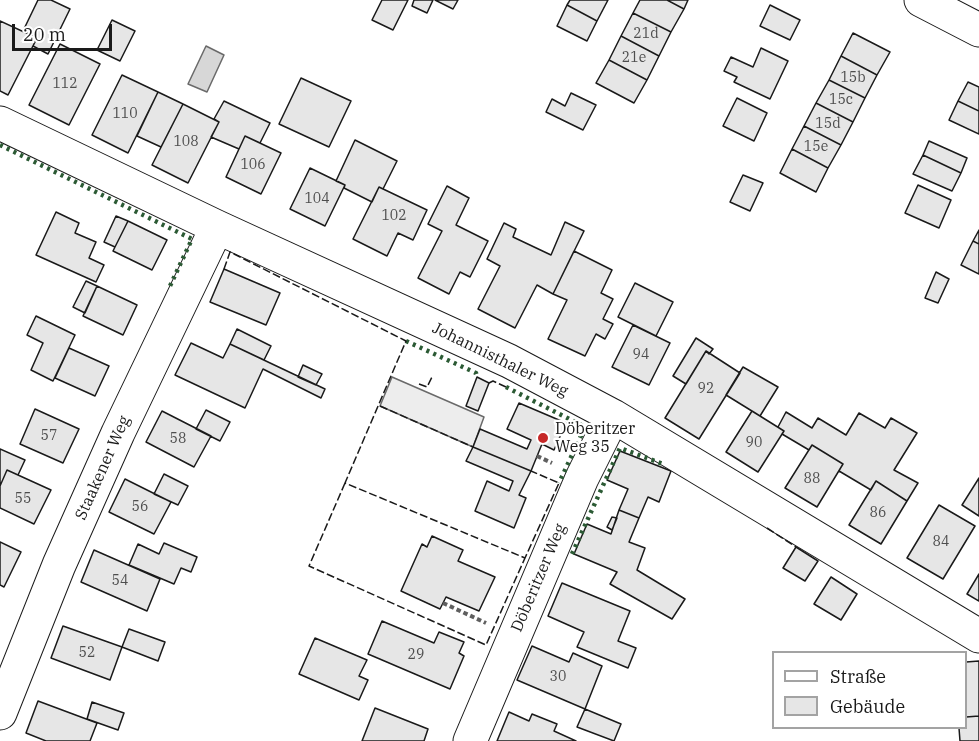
<!DOCTYPE html>
<meta charset="utf-8">
<style>
body{margin:0}
#map{position:relative;width:979px;height:741px;overflow:hidden;background:#fff;font-family:"IBM Plex Serif",serif}
canvas{display:block}
.legend{position:absolute;left:772px;top:651px;width:195px;height:78px;box-sizing:border-box;background:#fff;border:2px solid #a3a3a3;margin:0;padding:8px 10px;list-style:none;font-size:18px;color:#1a1a1a}
.legend li{display:flex;align-items:center;gap:12px;height:30px}
.legend b{width:30px;border:2px solid #a3a3a3}
.scale{position:absolute;left:12px;top:24px;width:100px;height:27px;box-sizing:border-box;border:3px solid #1a1a1a;border-top:0;padding-left:8px;font-size:18px;line-height:21px;white-space:nowrap;color:#1a1a1a;-webkit-text-stroke:4px #fff;paint-order:stroke}
</style>
<div id="map">
<canvas width="979" height="741"></canvas>
<ul class="legend">
<li><b style="height:8px;background:#fff"></b>Straße</li>
<li><b style="height:16px;background:#e6e6e6"></b>Gebäude</li>
</ul>
<div class="scale">20 m</div>
</div>
<script>
const g = document.querySelector('canvas').getContext('2d');
g.lineJoin = 'round';
function paint(path, color) { g.fillStyle = color; g.fill(path, 'evenodd'); }
const toPath = rows => new Path2D(rows.map(r => 'M' + r).join(''));
function strokePath(path, color, width, dash) { g.strokeStyle = color; g.lineWidth = width; g.lineCap = dash ? 'butt' : 'round'; g.setLineDash(dash || []); g.stroke(path); }
function drawText(font, color, halo, rows, align = 'center') {
  g.font = font + ' "IBM Plex Serif",serif'; g.lineWidth = 4.5; g.setLineDash([]); g.textBaseline = 'middle'; g.strokeStyle = halo; g.fillStyle = color; for (const [text, x, y, turn = 0] of rows) {
    g.save(); g.translate(x, y); g.rotate((+turn || 0) * Math.PI / 180); g.textAlign = isNaN(turn) ? turn : align; if (halo) g.strokeText(text, 0, 0); g.fillText(text, 0, 0); g.restore();
  }
}
const built = toPath([
 [392,377,484,417,473,447,380,406,392,377]
]);
const water = toPath([
 [206,46,224,55,207,92,188,84,206,46]
]);
const building = toPath([
 [38,0,51,0,70,9,48,54,33,46,37,38,23,31,38,0],
 [382,0,408,0,393,30,372,20,382,0],
 [414,0,433,0,427,13,412,6,414,0],
 [435,0,458,0,453,9,435,0],
 [570,0,608,0,597,21,567,5,570,0],
 [640,0,667,0,684,9,671,32,633,13,640,0],
 [667,0,688,0,684,9,667,0],
 [567,5,597,21,587,41,557,26,567,5],
 [770,5,800,20,790,40,760,26,770,5],
 [633,13,671,32,659,56,621,36,633,13],
 [112,20,135,31,120,61,97,50,112,20],
 [0,21,37,38,8,95,0,91,0,21],
 [853,33,890,52,877,75,841,56,853,33],
 [621,36,659,56,647,80,609,60,621,36],
 [60,44,100,64,69,125,29,105,60,44],
 [761,48,788,61,770,99,734,82,737,77,724,71,731,57,753,67,761,48],
 [841,56,877,75,865,98,829,80,841,56],
 [609,60,647,80,634,103,596,83,609,60],
 [122,75,158,92,128,153,92,135,122,75],
 [301,78,351,101,329,147,279,124,301,78],
 [829,80,865,98,853,122,816,103,829,80],
 [968,82,979,87,979,111,958,101,968,82],
 [158,92,183,104,161,147,137,136,158,92],
 [571,93,596,105,583,130,546,112,552,99,565,106,571,93],
 [737,98,767,113,754,141,723,126,737,98],
 [224,101,270,123,260,143,245,136,239,149,211,137,219,122,214,119,224,101],
 [958,101,979,111,979,134,949,120,958,101],
 [816,103,853,122,841,145,804,126,816,103],
 [183,104,219,122,188,183,152,165,183,104],
 [804,126,841,145,828,168,792,149,804,126],
 [245,136,281,153,261,194,226,177,245,136],
 [355,140,397,161,383,189,379,187,372,202,344,188,345,185,336,181,355,140],
 [929,141,967,158,961,173,923,155,929,141],
 [792,149,828,168,816,192,780,173,792,149],
 [923,155,961,173,952,191,913,174,923,155],
 [310,168,345,185,325,226,290,209,310,168],
 [743,175,763,183,750,211,730,202,743,175],
 [918,185,951,200,939,228,905,213,918,185],
 [447,186,469,198,456,225,488,241,470,277,460,272,449,294,418,278,442,231,428,224,447,186],
 [379,187,427,210,413,240,398,233,387,256,353,239,379,187],
 [56,212,79,223,75,233,96,242,89,258,104,265,96,282,36,255,56,212],
 [116,216,128,221,115,247,104,242,116,216],
 [128,221,167,240,152,270,113,251,128,221],
 [565,222,584,231,553,294,537,285,515,328,478,309,500,266,487,259,504,223,516,229,513,237,551,255,565,222],
 [979,230,979,244,973,241,979,230],
 [973,241,979,244,979,274,961,265,973,241],
 [574,251,612,270,601,293,613,299,603,319,613,324,605,339,596,334,585,356,548,339,567,300,553,294,574,251],
 [224,269,280,293,266,325,210,302,224,269],
 [936,272,949,279,938,303,925,298,936,272],
 [86,281,97,286,85,313,73,307,86,281],
 [635,283,673,302,656,336,618,317,635,283],
 [97,286,137,305,123,335,83,316,97,286],
 [36,316,75,335,53,381,31,370,43,343,27,335,36,316],
 [633,325,670,343,649,385,612,367,633,325],
 [237,329,271,346,264,360,230,344,237,329],
 [696,338,713,349,709,354,706,351,686,384,673,376,696,338],
 [191,343,223,358,230,344,325,389,321,398,263,369,245,408,175,375,191,343],
 [69,348,109,366,95,396,55,378,69,348],
 [706,351,740,373,699,439,665,418,706,351],
 [303,365,322,374,316,385,298,377,303,365],
 [743,367,778,387,760,416,726,395,743,367],
 [477,377,489,383,478,411,466,406,477,377],
 [519,403,566,423,554,450,542,444,531,471,473,447,480,429,527,449,531,440,507,429,519,403],
 [35,409,79,429,63,463,20,444,35,409],
 [206,410,230,422,220,441,196,429,206,410],
 [162,411,211,436,194,467,146,442,162,411],
 [752,411,784,431,758,472,726,452,752,411],
 [786,412,812,428,818,418,846,435,859,413,885,428,891,418,917,433,894,470,918,483,907,501,876,481,871,490,839,471,843,464,812,445,809,450,782,434,784,431,778,427,786,412],
 [812,445,843,464,817,507,785,488,812,445],
 [473,447,531,471,519,495,526,498,514,528,475,511,487,481,509,491,513,481,466,461,473,447],
 [0,449,25,460,18,475,7,470,0,486,0,449],
 [620,451,671,471,659,502,648,497,639,518,619,510,628,489,607,480,620,451],
 [7,470,51,490,34,524,0,508,0,486,7,470],
 [164,474,188,486,178,505,154,494,164,474],
 [979,478,979,516,962,505,979,478],
 [125,479,171,502,154,534,109,512,125,479],
 [876,481,907,501,881,544,849,525,876,481],
 [939,505,975,526,943,579,907,558,939,505],
 [619,510,639,518,629,542,645,548,637,570,685,599,672,619,610,584,617,572,574,554,587,524,611,534,619,510],
 [612,517,617,518,612,530,607,527,612,517],
 [432,536,463,550,458,561,495,577,479,611,446,597,440,609,401,591,422,544,427,547,432,536],
 [0,542,21,552,4,587,0,585,0,542],
 [164,543,197,557,191,572,181,568,174,584,129,565,138,544,159,554,164,543],
 [796,547,818,561,805,581,783,568,796,547],
 [94,550,160,579,147,611,81,582,94,550],
 [979,574,979,601,967,594,979,574],
 [831,577,857,594,841,620,814,604,831,577],
 [562,583,630,611,618,641,636,648,628,668,577,647,584,632,548,616,562,583],
 [382,621,434,643,439,632,464,642,459,653,464,656,450,689,368,654,382,621],
 [63,626,122,647,110,680,51,658,63,626],
 [129,629,165,642,158,661,122,647,129,629],
 [315,638,367,660,359,676,368,680,359,700,299,674,315,638],
 [532,646,569,662,573,653,602,666,585,709,517,680,532,646],
 [979,661,979,716,966,717,966,662,979,661],
 [38,701,97,723,90,741,46,741,26,733,38,701],
 [92,702,124,713,118,730,87,719,92,702],
 [375,708,428,729,424,741,362,741,375,708],
 [585,709,621,724,614,741,577,727,585,709],
 [509,712,529,721,532,714,557,724,554,731,576,741,497,741,509,712],
 [979,716,979,741,960,741,959,728,966,728,966,717,979,716]
]);
const path = toPath([
 [537,456,552,463],
 [443,603,486,623]
]);
const minor = toPath([
 [921,0,979,30],
 [0,123,217,227,509,361,613,416,979,636],
 [0,713,59,565,118,433,217,227],
 [470,741,582,478,613,416]
]);
const hedge = toPath([
 [0,145,192,239,170,286],
 [406,341,476,373,477,377],
 [506,387,585,427,559,483],
 [572,554,620,448,663,464]
]);
const fence = toPath([
 [224,269,230,252,406,341,345,483,525,558,559,483,531,471],
 [489,383,493,381,506,387],
 [419,384,427,387,432,377],
 [380,406,473,447],
 [345,483,309,566,486,645,525,558],
 [767,528,796,547]
]);
const markers = [
 [543,438,6,"#c62828"]
];
const numberNames = [
 ["21d",646,34],
 ["21e",634,58],
 ["15b",853,78],
 ["112",65,84],
 ["15c",841,100],
 ["110",125,114],
 ["15d",828,124],
 ["108",186,142],
 ["15e",816,147],
 ["106",253,165],
 ["104",317,199],
 ["102",394,216],
 ["94",641,355],
 ["92",706,389],
 ["57",49,436],
 ["58",178,439],
 ["90",754,443],
 ["88",812,479],
 ["55",23,499],
 ["56",140,507],
 ["86",878,513],
 ["84",941,542],
 ["54",120,581],
 ["52",87,653],
 ["29",416,655],
 ["30",558,677]
];
const streetNames = [
 ["Johannisthaler Weg",500,360,26],
 ["Staakener Weg",103,468,-66],
 ["Döberitzer Weg",539,578,-67]
];
const poiNames = [
 ["Döberitzer",555,429],
 ["Weg 35",555,447]
];
paint(built, '#ededed');
strokePath(built, '#6a6a6a', 1.5);
paint(water, '#d7d7d7');
strokePath(water, '#6a6a6a', 1.5);
paint(building, '#e6e6e6');
strokePath(building, '#1a1a1a', 1.5);
strokePath(minor, '#1a1a1a', 35);
strokePath(path, '#5f5f5f', 4, [4.5, 3]);
strokePath(minor, '#fff', 33);
strokePath(hedge, '#2b5a34', 4.5, [3, 4.5]);
strokePath(fence, '#1a1a1a', 1.5, [8, 3]);
for (const [x, y, r, color] of markers) { const dot = new Path2D(); dot.arc(x, y, r, 0, 2 * Math.PI); g.fillStyle = color; g.fill(dot); strokePath(dot, '#fff', 2); }
drawText('14px', '#4d4d4d', null, numberNames);
drawText('16px', '#1a1a1a', '#fff', streetNames);
drawText('16px', '#1a1a1a', '#fff', poiNames, 'left');
</script>
